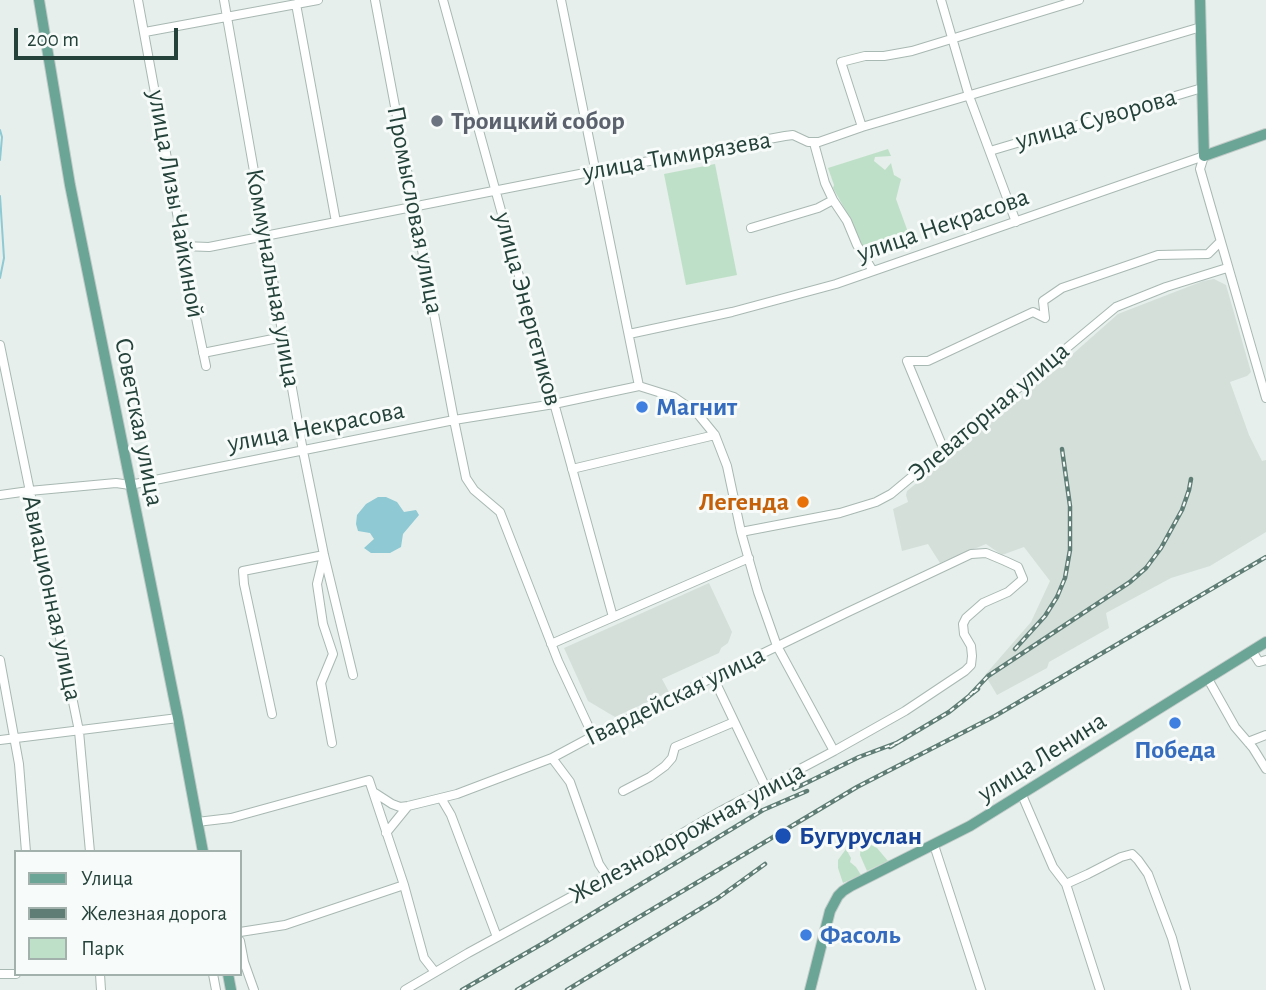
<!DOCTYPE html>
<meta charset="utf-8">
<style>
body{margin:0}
#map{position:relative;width:1266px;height:990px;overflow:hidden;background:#e6efeb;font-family:"Alegreya Sans",sans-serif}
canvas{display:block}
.legend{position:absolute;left:14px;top:850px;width:228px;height:126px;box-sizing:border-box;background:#f7fbf9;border:2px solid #a3b1ad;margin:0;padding:9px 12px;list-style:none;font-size:21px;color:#24423a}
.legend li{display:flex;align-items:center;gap:14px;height:35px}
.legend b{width:35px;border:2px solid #a3b1ad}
.scale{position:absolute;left:14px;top:28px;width:164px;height:32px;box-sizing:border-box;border:4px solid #24423a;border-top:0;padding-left:9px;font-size:21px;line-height:24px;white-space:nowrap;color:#24423a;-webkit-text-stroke:5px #f7fbf9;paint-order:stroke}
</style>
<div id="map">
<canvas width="1266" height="990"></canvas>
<ul class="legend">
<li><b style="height:9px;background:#6aa596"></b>Улица</li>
<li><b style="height:9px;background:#5f7d75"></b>Железная дорога</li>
<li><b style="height:19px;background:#bfe0c8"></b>Парк</li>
</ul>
<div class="scale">200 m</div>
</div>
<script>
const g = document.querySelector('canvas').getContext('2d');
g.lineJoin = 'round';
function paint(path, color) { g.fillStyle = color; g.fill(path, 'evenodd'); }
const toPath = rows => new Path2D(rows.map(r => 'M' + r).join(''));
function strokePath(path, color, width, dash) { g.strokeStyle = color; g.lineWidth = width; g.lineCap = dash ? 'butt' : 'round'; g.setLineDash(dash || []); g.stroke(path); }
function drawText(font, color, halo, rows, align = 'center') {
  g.font = font + ' "Alegreya Sans",sans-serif'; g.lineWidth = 6; g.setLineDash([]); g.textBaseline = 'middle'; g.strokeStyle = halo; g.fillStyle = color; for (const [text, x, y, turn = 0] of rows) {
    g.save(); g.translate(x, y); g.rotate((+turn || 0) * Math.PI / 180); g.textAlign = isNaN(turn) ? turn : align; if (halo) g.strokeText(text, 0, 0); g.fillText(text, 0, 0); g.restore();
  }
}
const built = toPath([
 [1214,279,1226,285,1251,372,1247,376,1230,382,1249,435,1262,461,1266,460,1266,532,1210,566,1171,578,1106,613,1109,628,1049,662,1047,668,997,695,985,675,1031,622,1050,581,1024,547,1002,555,986,544,940,563,928,544,902,551,893,509,908,502,906,495,907,491,1066,360,1118,314,1203,281],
 [709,583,732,632,728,643,721,648,719,653,662,679,669,692,615,717,588,701,564,648]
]);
const green = toPath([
 [888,149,891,156,875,157,874,161,885,170,891,163,894,175,901,179,896,199,913,246,868,258,851,220,833,188,834,185,828,168],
 [715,164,737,275,686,285,664,174],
 [861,844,869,844,877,848,888,861,867,871,860,855],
 [846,849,851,858,850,862,856,867,861,875,843,883,838,868,838,860]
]);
const water = toPath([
 [378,497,386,497,397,502,404,512,416,510,419,515,403,534,401,547,390,553,371,553,364,548,374,539,370,533,358,531,356,524,357,515,366,504]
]);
const stream = toPath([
 [0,130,2,137,0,160],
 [0,196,4,258,0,278]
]);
const minor = toPath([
 [138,0,183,246,181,257,190,289,206,366],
 [224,0,303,451,324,555,353,675],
 [375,0,454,420,466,478,474,490,500,512,558,661,593,736],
 [443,0,613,617],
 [561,0,639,386],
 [941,0,969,96,1016,222],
 [296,4,336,222],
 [145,32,318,0],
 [862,127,841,62,865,56,884,56,912,51,1079,0],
 [814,143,825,183,833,200,847,221,857,245,873,271],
 [990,151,1202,88],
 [1204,156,1200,169,1266,398],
 [751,228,818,208,833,200],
 [183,246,209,247,595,171,785,136,793,135,808,142,819,142,862,127,1201,27],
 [629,334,732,312,836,284,1204,156],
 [0,345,79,731,90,852],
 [203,353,283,337],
 [944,450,907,361,928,361,1033,312,1045,318,1043,301,1062,288,1158,255,1208,254,1220,242],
 [572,469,715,435],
 [0,495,29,491,116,483,130,485,454,420,554,404,639,386,674,397,697,413,715,435,727,466,741,532,758,592,777,646,834,751],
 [741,532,840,513,876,502,891,494,1116,307,1166,287,1227,268],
 [551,644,749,558],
 [1252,651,1259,662,1266,660],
 [0,660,19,764,26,852],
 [713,677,766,788],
 [1208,679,1235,727,1253,748,1266,769],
 [272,714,244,584,243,571,324,555,317,584,323,624,333,654,321,683,332,743],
 [0,740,178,718],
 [1248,742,1266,735],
 [552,758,570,782,599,864,607,876],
 [623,791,650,777,665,766,672,758,675,747,734,722],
 [375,793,392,804,400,807,408,806,457,794,552,758,593,736,648,709,846,613,971,554,986,553,1005,561,1018,567,1023,579,1008,592,983,603,966,618,963,624,964,634,971,646,972,656,971,665,965,671,905,711,834,751,717,813,600,881,468,953,405,990],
 [1022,795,1053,867,1066,884,1100,990],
 [441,798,451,815,497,937],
 [197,822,231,818,369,780,404,885,424,958,435,972],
 [386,833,408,806],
 [934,845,981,990],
 [1066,884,1088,874,1121,857,1132,854,1138,860,1148,874,1172,938,1186,990],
 [240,932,285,925,404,885],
 [240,941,244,962,254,990],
 [0,974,16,974],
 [100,974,101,990],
 [213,974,216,990]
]);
const major = toPath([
 [39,0,70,185,178,718,203,852],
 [1200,0,1204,156,1266,134],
 [228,974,231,990],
 [810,990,830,911,838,896,843,891,851,886,970,826,1266,642]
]);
const rail = toPath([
 [1015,649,1045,616,1057,597,1065,578,1070,550,1070,506,1062,449],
 [970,695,988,676,1130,582,1146,568,1161,548,1182,510,1189,490,1191,479],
 [890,747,949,712,978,689],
 [794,789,859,757,899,742],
 [462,990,547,941,763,810,807,791],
 [517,990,857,787,995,716,1266,557],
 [567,990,718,898,765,864]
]);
const markers = [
 [437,121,7,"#6b7280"],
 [642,407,7,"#3f7fe0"],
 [803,502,7,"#e8710a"],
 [1175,723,7,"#3f7fe0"],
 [783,836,9,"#1a4fb4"],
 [806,935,7,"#3f7fe0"]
];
const streetNames = [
 ["улица Суворова",1096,119,-16],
 ["улица Тимирязева",677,156,-10],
 ["улица Лизы Чайкиной",176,204,80],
 ["Промысловая улица",415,210,79],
 ["улица Некрасова",943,225,-19],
 ["Коммунальная улица",273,278,80],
 ["улица Энергетиков",528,309,75],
 ["Элеваторная улица",989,412,-40],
 ["Советская улица",139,422,79],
 ["улица Некрасова",316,427,-11],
 ["Авиационная улица",52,598,78],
 ["Гвардейская улица",675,696,-26],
 ["улица Ленина",1042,757,-32],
 ["Железнодорожная улица",687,833,-29]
];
const worshipNames = [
 ["Троицкий собор",451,121]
];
const shopNames = [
 ["Магнит",656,407],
 ["Победа",1175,750,"center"],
 ["Фасоль",820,935]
];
const foodNames = [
 ["Легенда",789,502]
];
const transitNames = [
 ["Бугуруслан",799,836]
];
paint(built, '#d4dfda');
paint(green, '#bfe0c8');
paint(water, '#8ec9d4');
strokePath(stream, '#8ec9d4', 2);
strokePath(minor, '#a8b8b2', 10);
strokePath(major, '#c2cac8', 12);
strokePath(minor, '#fff', 8);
strokePath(major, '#6aa596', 10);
strokePath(rail, '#5f7d75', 4.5);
strokePath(rail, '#f7fbf9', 2, [5]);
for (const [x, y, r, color] of markers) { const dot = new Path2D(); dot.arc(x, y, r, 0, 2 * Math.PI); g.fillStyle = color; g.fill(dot); strokePath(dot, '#f7fbf9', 2.5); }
drawText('26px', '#24423a', '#f7fbf9', streetNames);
drawText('bold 26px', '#5b616d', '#f7fbf9', worshipNames, 'left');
drawText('bold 26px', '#366cbe', '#f7fbf9', shopNames, 'left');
drawText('bold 26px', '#c56008', '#f7fbf9', foodNames, 'right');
drawText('bold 26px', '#164399', '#f7fbf9', transitNames, 'left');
</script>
